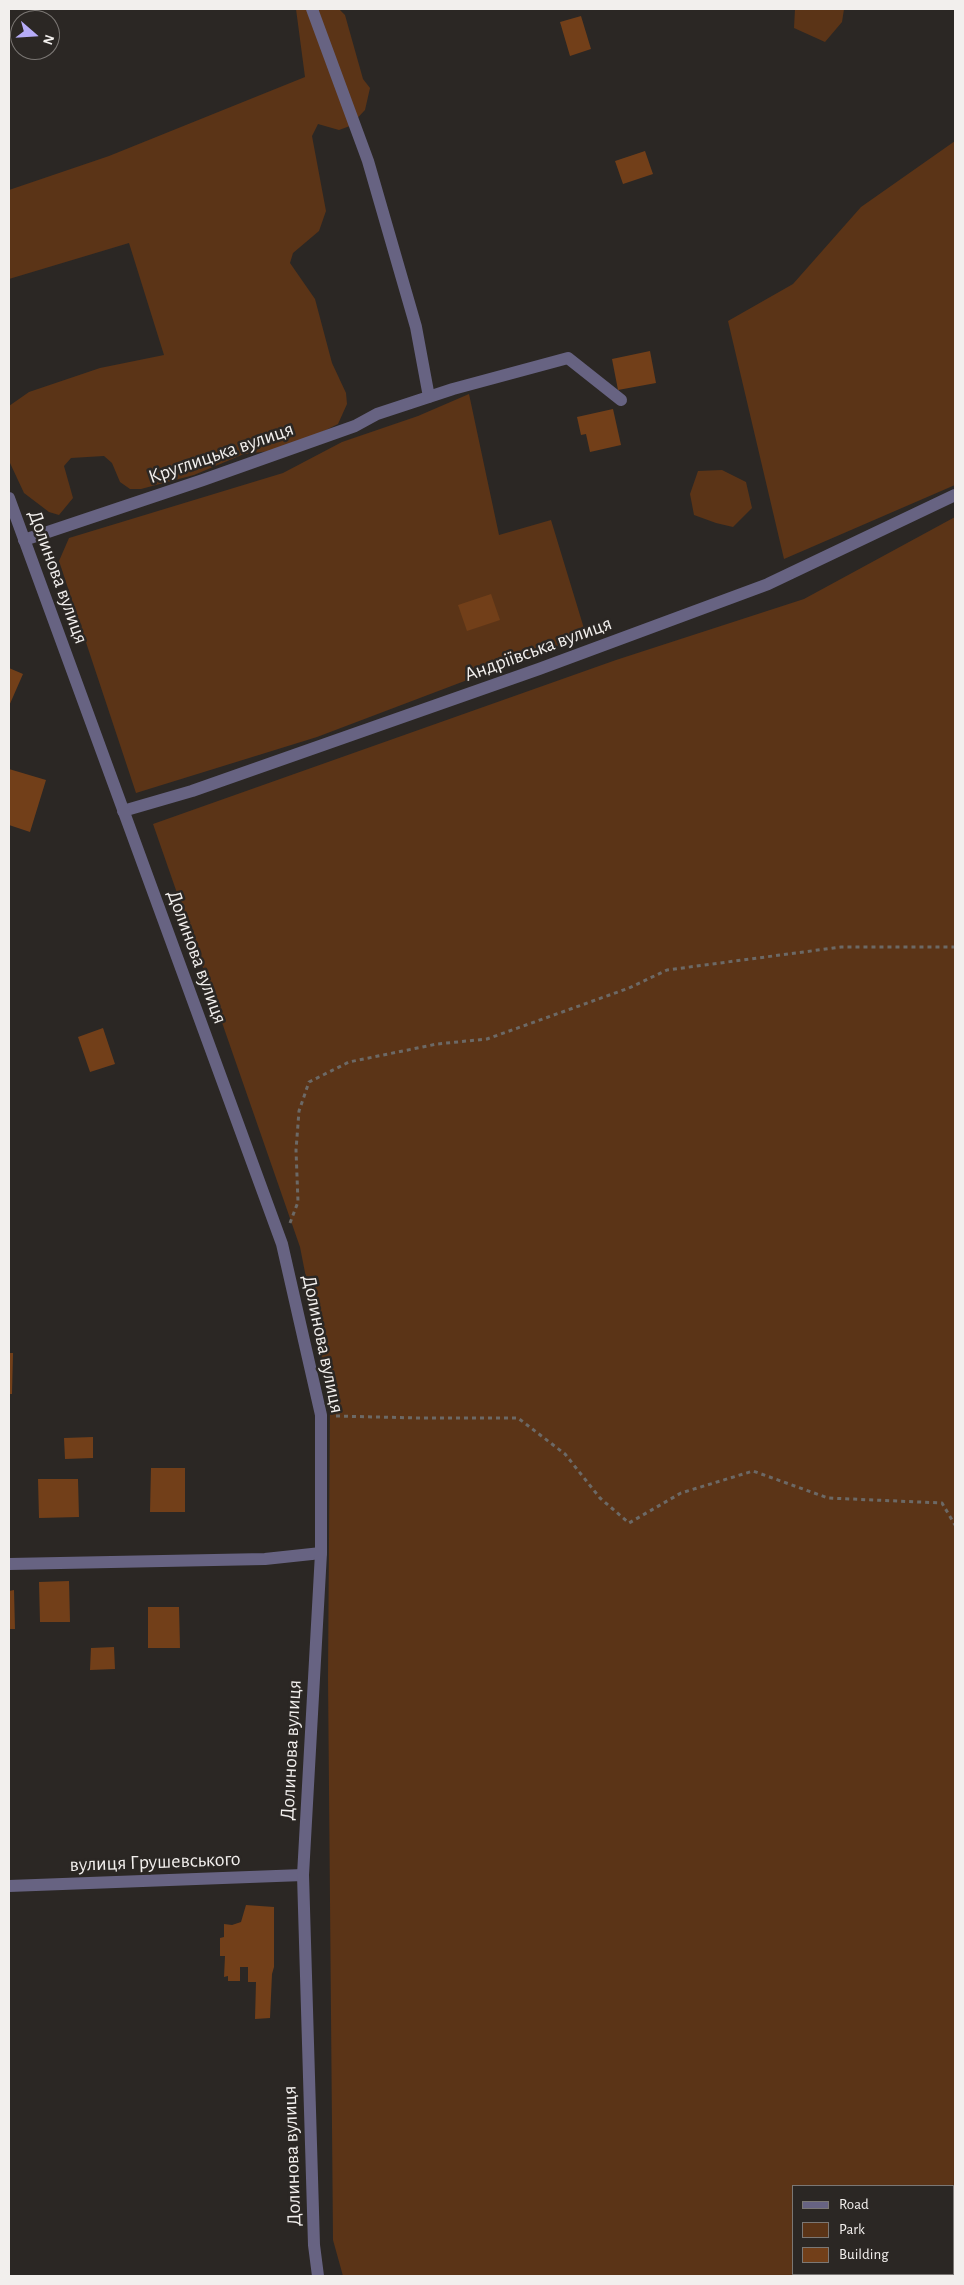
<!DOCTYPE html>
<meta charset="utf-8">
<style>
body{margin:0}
#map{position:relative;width:964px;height:2285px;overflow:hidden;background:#2b2724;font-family:"Alegreya Sans",sans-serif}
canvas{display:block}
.frame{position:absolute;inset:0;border:10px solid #f2efed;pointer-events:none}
.legend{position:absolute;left:792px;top:2185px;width:162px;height:90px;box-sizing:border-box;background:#2b2724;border:1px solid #7b7774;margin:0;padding:6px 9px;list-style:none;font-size:15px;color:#f2efed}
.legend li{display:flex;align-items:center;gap:10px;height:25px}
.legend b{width:25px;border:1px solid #7b7774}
.north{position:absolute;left:10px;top:10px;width:50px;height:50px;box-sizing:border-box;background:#2b2724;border:1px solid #7b7774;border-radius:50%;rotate:109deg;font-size:14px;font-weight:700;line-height:20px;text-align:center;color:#f2efed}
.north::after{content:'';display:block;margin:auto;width:18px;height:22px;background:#b6acf8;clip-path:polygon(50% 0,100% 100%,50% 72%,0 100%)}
</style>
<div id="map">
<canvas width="964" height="2285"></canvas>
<div class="frame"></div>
<ul class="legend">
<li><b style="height:6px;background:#676382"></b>Road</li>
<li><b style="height:14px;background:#5b3417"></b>Park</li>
<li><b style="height:14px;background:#723f19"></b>Building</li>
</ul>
<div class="north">N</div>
</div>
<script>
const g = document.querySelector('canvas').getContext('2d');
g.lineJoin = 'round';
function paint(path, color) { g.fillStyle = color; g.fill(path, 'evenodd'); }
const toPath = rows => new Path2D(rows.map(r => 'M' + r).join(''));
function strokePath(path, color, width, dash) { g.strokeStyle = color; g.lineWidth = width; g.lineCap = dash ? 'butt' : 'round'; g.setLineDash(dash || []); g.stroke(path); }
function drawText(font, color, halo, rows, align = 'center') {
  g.font = font + ' "Alegreya Sans",sans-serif'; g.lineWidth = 5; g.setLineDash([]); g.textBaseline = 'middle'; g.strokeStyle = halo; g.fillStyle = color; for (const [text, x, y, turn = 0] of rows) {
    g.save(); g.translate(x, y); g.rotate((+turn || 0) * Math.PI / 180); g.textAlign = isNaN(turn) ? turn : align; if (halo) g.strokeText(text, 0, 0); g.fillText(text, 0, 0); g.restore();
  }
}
const green = toPath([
 [296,9,339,9,345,15,363,79,370,88,365,110,350,126,339,130,318,124,312,136,326,211,319,231,293,253,290,263,315,299,332,363,346,393,347,404,338,424,288,449,244,454,194,475,141,489,130,489,120,482,112,463,104,456,71,458,64,466,73,498,59,515,49,512,24,493,10,463,9,406,29,392,100,368,164,355,129,243,9,279,9,190,109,156,305,77],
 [795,9,844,9,842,22,825,42,794,28],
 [955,141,955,485,784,559,728,321,793,284,861,207],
 [469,394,499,535,551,520,586,635,317,737,136,793,59,561,69,538,283,473,342,442,418,416],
 [722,470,746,482,752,508,733,527,716,523,694,515,690,494,698,471],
 [955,517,955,2276,343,2276,333,2240,328,1677,330,1400,300,1247,153,824,616,660,804,599],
 [953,2186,953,2274,793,2274,793,2186]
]);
const building = toPath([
 [581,16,591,49,570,56,560,22],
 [645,151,653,174,623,184,615,161],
 [650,351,656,383,618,390,612,359],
 [613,409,621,445,590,452,586,434,581,435,577,417],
 [491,594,500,620,467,631,458,605],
 [9,668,23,674,9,706],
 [9,769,46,780,30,832,9,825],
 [103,1028,115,1064,90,1072,78,1037],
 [9,1353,13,1353,12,1394,9,1394],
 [93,1437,93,1458,65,1459,64,1438],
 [151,1468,185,1468,185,1512,150,1512],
 [38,1479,78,1479,79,1517,39,1518],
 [69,1581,70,1622,40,1622,39,1582],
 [14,1590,15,1629,9,1629,9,1591],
 [148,1607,179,1607,180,1648,148,1648],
 [114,1647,115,1669,90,1670,91,1648],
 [246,1905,274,1907,274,1967,272,1974,270,2018,255,2019,256,1982,248,1982,248,1967,240,1967,240,1981,228,1981,228,1976,224,1977,225,1956,220,1956,220,1938,224,1937,224,1924,232,1925,241,1922]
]);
const path = toPath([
 [290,1223,298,1202,296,1150,299,1111,309,1082,349,1062,437,1044,487,1039,629,988,667,970,841,947,955,947],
 [336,1416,418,1418,518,1418,565,1454,600,1498,629,1523,681,1493,753,1471,828,1498,942,1503,955,1525]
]);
const minor = toPath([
 [312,9,368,161,416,327,429,397],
 [24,540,203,480,355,426,377,414,453,389,568,358,621,400],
 [123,811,192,791,539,669,768,584,955,495],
 [9,1564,265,1559,321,1553],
 [9,1886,303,1875]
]);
const tertiary = toPath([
 [9,498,282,1244,321,1415,321,1553,303,1875,314,2245,318,2276]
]);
const streetNames = [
 ["Круглицька вулиця",221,453,-19],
 ["Долинова вулиця",58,577,70],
 ["Андріївська вулиця",538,649,-20],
 ["Долинова вулиця",197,957,70],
 ["Долинова вулиця",323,1344,78],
 ["Долинова вулиця",291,1750,-87],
 ["вулиця Грушевського",155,1862,-2],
 ["Долинова вулиця",292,2156,-92]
];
paint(green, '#5b3417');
paint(building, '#723f19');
strokePath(path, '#6c6966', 3, [4, 4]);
strokePath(minor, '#676382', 12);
strokePath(tertiary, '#676382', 12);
drawText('20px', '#f2efed', '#2b2724', streetNames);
</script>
